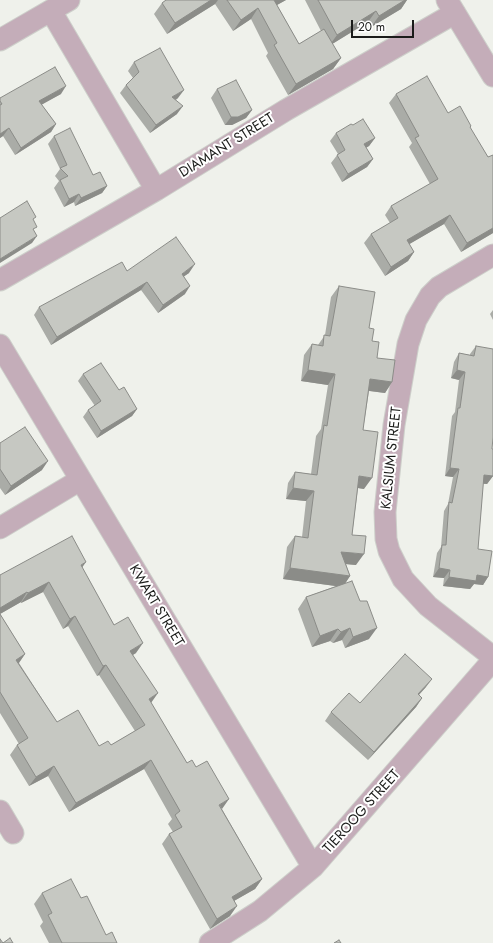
<!DOCTYPE html>
<style>
body{margin:0}
#map{position:relative;width:493px;height:943px;overflow:hidden;background:#eff1eb;font-family:Jost,sans-serif}
canvas{display:block}
.scale{position:absolute;left:351px;top:20px;width:63px;height:18px;box-sizing:border-box;border:2px solid #1b1c1a;border-top:0;padding-left:5px;font-size:12px;line-height:14px;white-space:nowrap;color:#1b1c1a;-webkit-text-stroke:3px #fff;paint-order:stroke}
</style>
<div id="map">
<canvas width="493" height="943"></canvas>
<div class="scale">20 m</div>
</div>
<script>
const g = document.querySelector('canvas').getContext('2d');
g.lineJoin = 'round';
const toPath = rows => new Path2D(rows.map(r => 'M' + r).join(''));
function strokePath(path, color, width, dash) { g.strokeStyle = color; g.lineWidth = width; g.lineCap = dash ? 'butt' : 'round'; g.setLineDash(dash || []); g.stroke(path); }
function paint(path, color) { g.fillStyle = color; g.fill(path, 'evenodd'); }
function drawText(font, color, halo, rows, align = 'center') {
  g.font = font + ' Jost,sans-serif'; g.lineWidth = 4; g.setLineDash([]); g.textBaseline = 'middle'; g.strokeStyle = halo; g.fillStyle = color; for (const [text, x, y, turn = 0] of rows) {
    g.save(); g.translate(x, y); g.rotate((+turn || 0) * Math.PI / 180); g.textAlign = isNaN(turn) ? turn : align; if (halo) g.strokeText(text, 0, 0); g.fillText(text, 0, 0); g.restore();
  }
}
const minor = toPath([
 [447,0,493,76],
 [51,11,156,190],
 [0,40,69,0],
 [493,255,439,287,430,296,416,320,408,344,394,425,385,512,386,539,389,551,403,579,428,606,493,657],
 [0,280,156,190,286,110,455,13],
 [0,345,313,867],
 [0,528,80,480],
 [0,811,13,833],
 [210,943,260,911,313,867,493,660]
]);
const wall = toPath([
 [166,0,286,0,277,5,299,44,321,31,305,0,407,0,401,9,371,27,368,22,332,44,341,58,333,69,288,95,266,56,268,53,251,19,233,31,215,4,167,34,154,14,162,3],
 [134,62,178,98,176,100,177,114,150,133,120,93,126,85,133,78,128,71],
 [217,89,252,110,246,118,232,125,225,125,211,98],
 [61,94,41,104,56,124,51,132,15,155,3,136,0,138,0,98],
 [396,94,448,113,471,126,470,128,488,157,493,155,493,233,461,252,444,224,409,244,414,252,408,261,385,276,364,243,371,234,390,223,385,215,391,206,430,184,409,147,412,143,389,103],
 [336,133,375,138,369,146,366,148,373,159,367,167,342,182,331,163,338,154,330,141],
 [54,136,93,175,107,186,102,193,75,206,74,202,64,207,54,188,59,181,55,176,60,169,48,144],
 [127,271,189,273,184,276,185,294,158,313,141,290,51,345,34,315,39,307],
 [339,286,369,328,372,341,377,358,392,382,385,393,369,391,363,430,364,489,358,488,352,535,356,565,346,564,350,576,345,583,369,639,345,648,342,640,333,643,330,641,312,647,298,609,306,597,336,586,283,579,287,547,295,536,302,537,306,501,286,499,288,483,295,472,311,474,316,436,321,429,328,385,301,381,304,355,312,344,318,345,325,335,331,297],
 [493,310,493,320,490,314],
 [476,346,492,449,493,476,487,484,483,484,478,549,488,577,483,585,474,584,470,589,443,586,444,578,433,577,437,553,441,547,444,511,448,504,453,477,445,476,452,416,455,412,459,380,451,378,454,362,459,353,470,355,470,354],
 [83,374,119,390,137,409,132,416,97,438,83,417,88,410,95,406,78,381],
 [0,443,42,470,5,495,0,488],
 [82,568,114,625,136,653,133,655,151,703,187,763,222,809,262,879,255,889,234,901,230,916,210,929,162,844,169,834,173,832,168,824,172,819,144,769,69,812,48,776,29,786,10,755,17,745,19,744,0,713,0,575],
 [43,592,63,629,68,626,97,676,99,675,135,731,111,745,99,746,57,722,19,663,25,654,0,614,21,602,21,603],
 [426,687,419,695,422,698,416,707,368,760,325,721,331,712,360,703],
 [42,893,81,898,106,935,117,943,49,943,40,926,43,922,34,904]
]);
const shadedWall = toPath([
 [211,0,218,0,215,4,167,34,175,23],
 [274,0,286,0,266,11],
 [405,0,407,0,401,9,371,27,379,16],
 [258,8,251,19,233,31,241,20],
 [376,11,368,22,329,46,337,35],
 [341,58,333,69,288,95,296,84],
 [66,86,61,94,34,109,39,101],
 [184,90,178,98,166,105,172,97],
 [183,106,177,114,150,133,156,125],
 [252,110,246,118,232,125,225,125,231,117],
 [56,124,51,132,15,155,21,148],
 [9,128,3,136,0,138,0,134],
 [375,138,369,146,358,152,364,144],
 [373,159,367,167,342,182,348,174],
 [107,186,102,193,75,206,81,198],
 [79,194,74,202,64,207,69,199],
 [450,215,444,224,401,249,407,240],
 [493,228,493,233,461,252,467,243],
 [37,236,32,243,0,263,0,259],
 [414,252,408,261,385,276,391,267],
 [195,264,189,273,176,282,182,274],
 [147,282,141,290,51,345,57,337],
 [190,286,185,294,158,313,163,305],
 [308,370,335,374,328,385,301,381],
 [457,370,465,372,459,380,451,378],
 [370,379,392,382,385,393,363,390],
 [137,409,132,416,97,438,101,431],
 [48,461,42,470,5,495,11,486],
 [450,468,459,469,453,477,445,476],
 [484,475,493,476,487,484,478,483],
 [359,476,372,478,364,489,352,487],
 [293,488,314,491,306,501,286,499],
 [341,552,364,554,356,565,334,563],
 [86,562,79,572,81,565],
 [290,568,350,576,343,587,283,579],
 [439,568,450,570,444,578,433,577],
 [477,575,488,577,483,585,474,584,470,589,443,586,449,577],
 [49,582,43,592,21,603,28,593],
 [27,592,21,602,0,614,0,608],
 [75,616,68,626,63,629,70,619],
 [350,628,342,640,333,643,341,632],
 [377,628,369,639,345,648,353,637],
 [338,629,330,641,312,647,320,636],
 [143,643,136,653,124,660,130,651],
 [25,654,18,664,16,660],
 [106,665,99,675,97,676,103,666],
 [432,679,426,687,412,702,418,694],
 [158,693,151,703,149,699],
 [422,698,416,707,368,760,374,752],
 [151,760,144,769,69,812,76,803],
 [54,766,48,776,29,786,36,777],
 [229,799,222,809,219,805],
 [262,879,255,889,225,906,232,897],
 [237,906,230,916,210,929,217,919]
]);
const building = toPath([
 [166,0,211,0,175,23,162,3,166,0],
 [227,0,274,0,299,44,324,29,341,58,296,84,274,45,277,43,258,8,241,20,227,0],
 [318,0,405,0,379,16,376,11,337,35,318,0],
 [160,48,184,90,172,97,183,106,156,125,126,85,139,72,134,62,160,48],
 [55,67,66,86,39,101,56,124,21,148,9,128,0,134,0,105,2,104,0,101,0,98,55,67],
 [427,76,448,113,460,106,471,126,470,127,488,157,493,155,493,228,467,243,450,215,407,240,414,252,391,267,371,234,398,218,391,206,438,179,415,138,419,136,396,94,427,76],
 [236,80,252,110,238,117,231,117,217,89,236,80],
 [363,119,375,138,364,144,373,159,348,174,337,155,345,150,336,133,351,124,353,125,363,119],
 [70,128,93,175,100,172,107,186,81,198,79,194,69,199,60,180,68,176,60,168,67,165,54,136,70,128],
 [27,201,36,217,33,219,37,227,33,229,37,236,0,259,0,218,27,201],
 [176,237,195,264,182,274,190,286,163,305,147,282,57,337,39,307,122,262,127,271,176,237],
 [339,286,375,292,369,328,374,329,372,341,379,342,377,358,395,360,392,382,370,379,363,430,378,432,372,478,359,476,352,535,366,536,364,554,341,552,350,576,290,568,295,536,308,538,314,491,293,488,295,472,317,475,324,425,327,426,335,374,308,370,312,344,323,346,324,335,330,336,339,286],
 [476,346,493,349,493,437,492,449,493,449,493,476,484,475,478,549,492,551,488,577,477,575,476,581,449,577,450,570,439,568,442,545,446,545,449,502,452,503,459,469,450,468,458,408,460,408,465,372,457,370,459,353,474,356,476,346],
 [101,363,119,390,124,387,137,409,101,431,88,410,101,401,83,374,101,363],
 [25,427,48,461,11,486,0,469,0,443,25,427],
 [72,536,86,562,81,565,114,625,128,617,143,643,130,651,158,693,149,699,187,763,192,760,196,767,207,761,229,799,219,805,262,879,232,897,237,906,217,919,169,834,182,827,175,815,180,811,151,760,76,803,54,766,36,777,17,745,28,738,0,692,0,614,25,654,16,660,57,722,78,710,99,746,108,741,111,745,145,725,106,665,103,666,75,616,70,619,49,582,28,593,27,592,0,608,0,575,72,536],
 [352,581,360,601,367,601,377,628,353,637,350,628,341,632,338,629,320,636,306,597,352,581],
 [405,654,432,679,418,694,422,698,374,752,331,712,349,693,360,703,405,654],
 [71,879,81,898,87,896,106,935,112,932,117,943,62,943,48,915,52,913,42,893,71,879],
 [10,938,13,943,3,943,10,938],
 [0,939,3,943,0,943,0,939],
 [339,940,341,943,334,943,339,940]
]);
const streetNames = [
 ["DIAMANT STREET",227,146,-32],
 ["KALSIUM STREET",392,458,-84],
 ["KWART STREET",156,606,59],
 ["TIEROOG STREET",362,812,-48]
];
strokePath(minor, '#cdcfca', 23);
strokePath(minor, '#c4adb9', 21);
paint(wall, '#aaaca7');
paint(shadedWall, '#8b8c88');
paint(building, '#c6c8c2');
strokePath(building, '#8b8c88', 1);
drawText('14px', '#1b1c1a', '#fff', streetNames);
</script>
